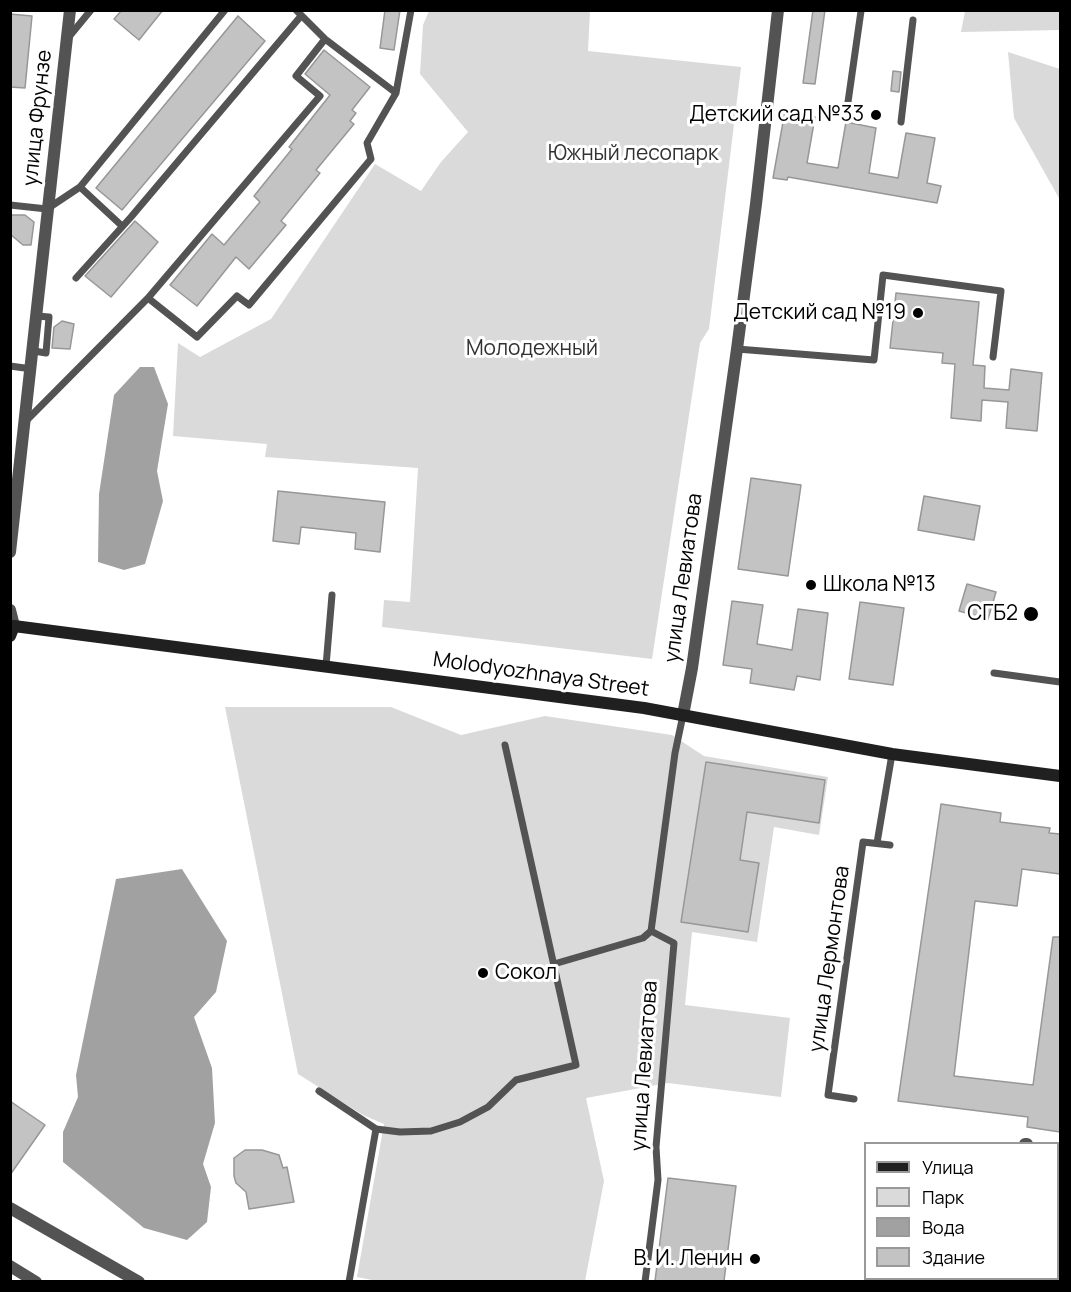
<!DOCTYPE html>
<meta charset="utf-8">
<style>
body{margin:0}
#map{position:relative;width:1071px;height:1292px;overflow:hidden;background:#fff;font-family:Manrope,sans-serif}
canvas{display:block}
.frame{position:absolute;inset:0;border:12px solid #000;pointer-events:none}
.legend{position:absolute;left:864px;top:1142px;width:195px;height:138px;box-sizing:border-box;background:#fff;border:2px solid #999;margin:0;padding:8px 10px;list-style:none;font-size:18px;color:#000}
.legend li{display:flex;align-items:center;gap:12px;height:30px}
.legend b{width:30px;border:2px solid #999}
</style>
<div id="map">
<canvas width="1071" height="1292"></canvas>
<div class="frame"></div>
<ul class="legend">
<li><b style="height:8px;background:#202020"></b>Улица</li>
<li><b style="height:16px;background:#dadada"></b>Парк</li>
<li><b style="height:16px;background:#a1a1a1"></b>Вода</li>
<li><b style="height:16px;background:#c3c3c3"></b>Здание</li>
</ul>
</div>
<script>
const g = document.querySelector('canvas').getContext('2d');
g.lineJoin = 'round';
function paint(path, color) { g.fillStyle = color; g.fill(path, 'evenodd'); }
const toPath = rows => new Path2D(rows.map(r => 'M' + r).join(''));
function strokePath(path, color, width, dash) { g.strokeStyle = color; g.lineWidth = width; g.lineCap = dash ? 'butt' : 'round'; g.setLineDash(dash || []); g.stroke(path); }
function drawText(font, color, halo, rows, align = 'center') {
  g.font = font + ' Manrope,sans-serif'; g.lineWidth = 6; g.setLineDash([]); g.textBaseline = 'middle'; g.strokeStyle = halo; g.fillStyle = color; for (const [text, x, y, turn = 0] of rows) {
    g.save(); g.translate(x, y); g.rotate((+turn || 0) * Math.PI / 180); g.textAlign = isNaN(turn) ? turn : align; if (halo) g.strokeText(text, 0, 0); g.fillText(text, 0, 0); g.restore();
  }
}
const green = toPath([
 [429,11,590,11,588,51,741,67,709,329,700,343,652,659,382,627,384,600,410,602,418,468,265,457,267,444,173,436,178,343,200,357,271,319,375,164,421,191,441,162,468,132,420,74,423,25],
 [965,11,1060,11,1060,30,961,32],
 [1008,52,1060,69,1060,200,1014,118],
 [225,707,391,707,461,735,545,716,672,735,704,756,828,777,819,835,774,827,757,942,692,932,685,1005,790,1018,781,1097,668,1083,586,1098,604,1181,585,1281,382,1282,357,1277,384,1124,363,1115,298,1074]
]);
const water = toPath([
 [140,367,154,367,168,404,157,471,163,501,145,564,124,570,98,562,99,494,114,395],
 [182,869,227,941,216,992,194,1017,212,1068,215,1123,203,1164,211,1187,207,1222,187,1240,144,1228,63,1162,63,1132,78,1097,76,1075,116,879]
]);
const building = toPath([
 [122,10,163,10,139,40,114,19,122,10],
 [385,10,400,10,394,50,380,48,385,10],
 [813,10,825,10,815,84,803,83,813,10],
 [10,14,32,16,25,88,10,87,10,14],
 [238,16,265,41,122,210,96,188,238,16],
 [324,50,370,87,352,110,356,113,350,121,354,124,316,170,320,173,281,221,286,225,249,269,236,257,197,306,170,285,212,234,224,245,260,202,254,196,292,149,289,147,330,95,305,74,324,50],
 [893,71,901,72,899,92,891,91,893,71],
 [785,111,815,117,807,163,838,168,846,122,876,128,869,173,898,178,906,133,935,138,927,183,941,186,937,203,788,177,787,180,773,178,785,111],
 [10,215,25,215,34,222,31,245,23,245,10,234,10,215],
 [135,221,158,242,111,297,85,276,135,221],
 [896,293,979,302,973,365,985,366,984,388,1009,390,1011,369,1042,373,1037,431,1006,428,1008,402,982,400,981,421,951,418,955,364,942,363,943,353,890,348,896,293],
 [62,321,74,324,70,349,52,348,54,327,62,321],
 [751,478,801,485,788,576,738,569,751,478],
 [278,491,385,502,380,552,355,549,356,533,301,527,299,544,273,541,278,491],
 [924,496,980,506,974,540,918,530,924,496],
 [967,584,996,592,988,619,959,611,967,584],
 [732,601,763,605,757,644,792,650,798,609,828,613,820,680,797,676,794,690,750,683,752,669,723,665,732,601],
 [860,602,904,608,893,685,849,679,860,602],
 [706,762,825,780,819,823,747,812,740,860,759,863,748,932,681,922,706,762],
 [941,804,1001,813,1000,822,1050,828,1049,833,1060,834,1060,874,1022,869,1017,906,975,901,954,1076,1033,1085,1053,937,1060,937,1060,1132,1027,1127,1028,1117,898,1101,941,804],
 [10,1101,45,1125,10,1175,10,1101],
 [245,1150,262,1150,279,1155,283,1168,287,1167,294,1202,249,1209,246,1192,236,1183,234,1176,234,1158,245,1150],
 [668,1178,736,1186,724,1281,655,1281,668,1178]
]);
const service = toPath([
 [68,38,91,10],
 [396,93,411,10],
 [847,109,861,11],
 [901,122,913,20],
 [80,187,122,226],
 [10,205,47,209,80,187,225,10],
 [76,278,131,217,301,16],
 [148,298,320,96,296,76,325,39],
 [737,349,874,360,883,275,1001,291,993,357],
 [34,351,46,353,49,317,37,316],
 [10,366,32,369],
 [26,421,148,298,197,337,237,296,249,305,371,159,367,143,396,93,325,39,296,10],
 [326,666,332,595],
 [994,673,1060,682],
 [877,843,892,754],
 [554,964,643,938,651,931],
 [319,1091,376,1129,400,1132,431,1131,460,1122,488,1107,516,1080,576,1065,505,745],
 [854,1099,828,1095,863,842,890,845],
 [1058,1239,1060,1239],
 [349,1282,376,1129],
 [645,1282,658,1180,656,1147,674,943,651,931,675,753,683,715],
 [989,1282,990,1278]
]);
const minor = toPath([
 [683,715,692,668,737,349,756,204,778,10],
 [1025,1144,1027,1144],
 [1058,1148,1060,1149],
 [10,1208,139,1282],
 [10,1266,36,1282],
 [942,1282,942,1278]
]);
const tertiary = toPath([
 [10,552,70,10],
 [10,610,14,626]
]);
const secondary = toPath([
 [10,636,14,626,644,708,892,754,1060,776]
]);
const markers = [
 [876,115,6,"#000"],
 [918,313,6,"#000"],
 [811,585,6,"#000"],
 [1031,614,8,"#000"],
 [483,973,6,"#000"],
 [755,1259,6,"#000"]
];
const poiNames = [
 ["Детский сад №33",864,115],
 ["Детский сад №19",906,313],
 ["Школа №13",823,585,"left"],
 ["СГБ2",1018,614],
 ["Сокол",495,973,"left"],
 ["В. И. Ленин",743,1259]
];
const streetNames = [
 ["улица Фрунзе",38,118,-84],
 ["улица Левиатова",684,578,-82],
 ["Molodyozhnaya Street",541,675,8],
 ["улица Лермонтова",830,959,-82],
 ["улица Левиатова",645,1066,-86]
];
const parkNames = [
 ["Южный лесопарк",633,154],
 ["Молодежный",532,349]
];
paint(green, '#dadada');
paint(water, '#a1a1a1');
paint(building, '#c3c3c3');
strokePath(building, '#979797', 1.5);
strokePath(service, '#535353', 7);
strokePath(minor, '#535353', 12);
strokePath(tertiary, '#535353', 12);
strokePath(secondary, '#202020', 12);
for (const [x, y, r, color] of markers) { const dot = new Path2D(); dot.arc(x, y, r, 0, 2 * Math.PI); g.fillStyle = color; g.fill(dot); strokePath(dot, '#fff', 2); }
drawText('21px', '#000', '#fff', poiNames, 'right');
drawText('21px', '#000', '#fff', streetNames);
drawText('21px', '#313131', '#fff', parkNames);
</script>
